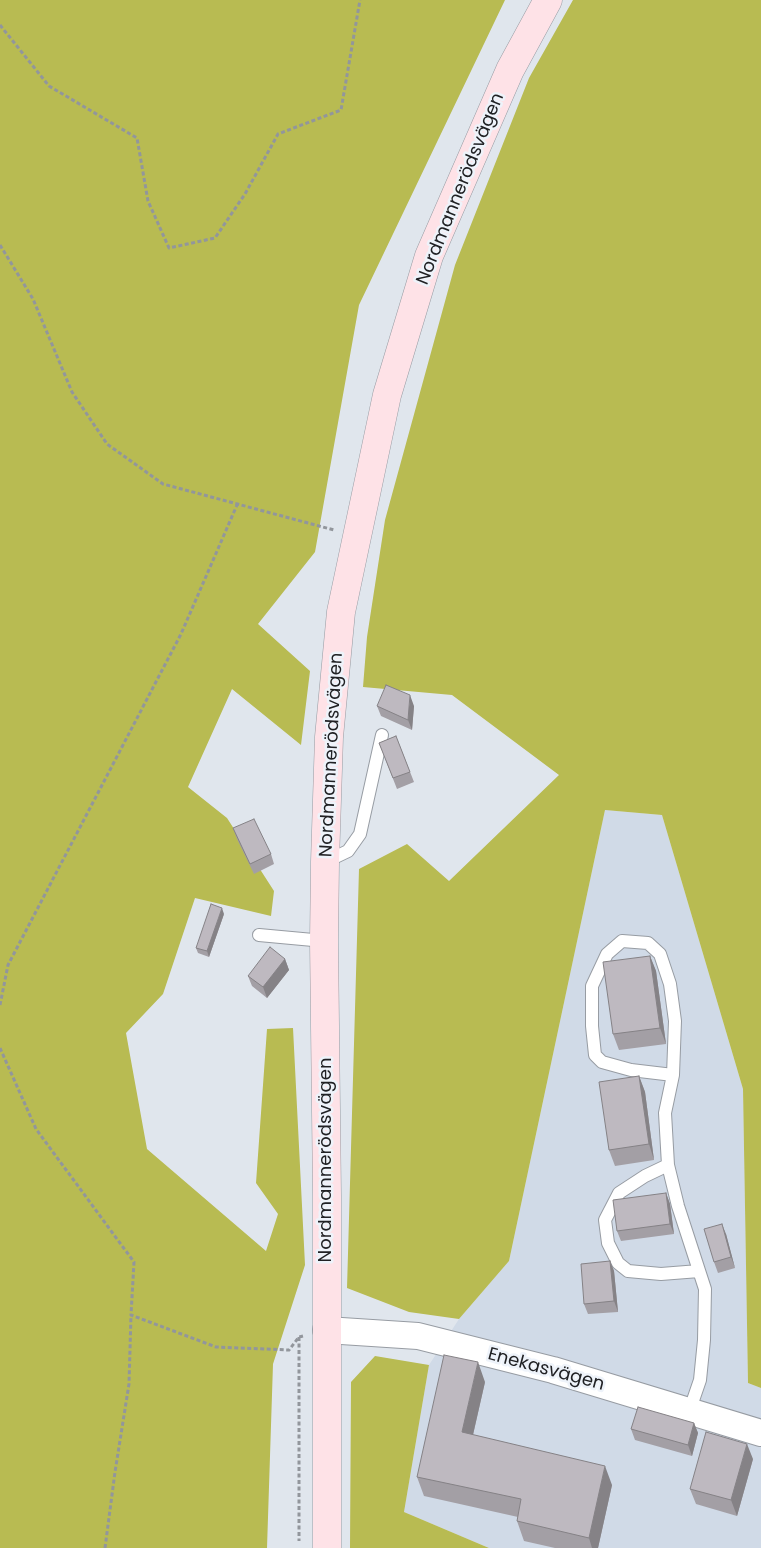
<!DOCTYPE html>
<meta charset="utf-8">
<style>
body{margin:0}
canvas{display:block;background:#e0e6ed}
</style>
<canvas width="761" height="1548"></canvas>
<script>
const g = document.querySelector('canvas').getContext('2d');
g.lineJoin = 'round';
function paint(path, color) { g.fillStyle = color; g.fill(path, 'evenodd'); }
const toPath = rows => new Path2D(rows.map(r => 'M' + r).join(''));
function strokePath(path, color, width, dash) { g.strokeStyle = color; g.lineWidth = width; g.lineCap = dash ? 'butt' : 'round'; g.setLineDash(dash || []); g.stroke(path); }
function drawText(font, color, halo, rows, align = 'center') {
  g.font = font + ' Poppins,sans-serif'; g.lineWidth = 5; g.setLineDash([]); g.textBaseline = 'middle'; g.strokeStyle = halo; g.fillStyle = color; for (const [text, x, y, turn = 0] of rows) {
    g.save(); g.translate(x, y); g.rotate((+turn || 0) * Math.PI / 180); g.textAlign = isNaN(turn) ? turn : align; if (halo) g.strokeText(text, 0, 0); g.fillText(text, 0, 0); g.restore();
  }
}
const built = toPath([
 [605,810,662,815,743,1089,748,1383,761,1388,761,1548,489,1548,404,1512,429,1365,459,1319,509,1261]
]);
const forest = toPath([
 [0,0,505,0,359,305,315,552,258,624,310,671,301,745,232,689,188,787,227,818,274,891,271,916,195,898,163,994,126,1033,147,1149,266,1251,278,1214,256,1183,267,1029,293,1028,305,1265,273,1364,267,1548,0,1548],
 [573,0,761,0,761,1388,748,1383,743,1089,662,815,605,810,509,1261,459,1319,409,1312,347,1288,359,869,407,844,449,881,559,775,452,695,363,687,367,637,385,520,455,265,529,78],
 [375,1356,429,1365,404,1512,489,1548,350,1548,351,1382]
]);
const path = toPath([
 [0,25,49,86,137,138,148,201,169,248,215,238,245,194,278,134,341,110,360,0],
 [0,245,33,299,72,392,107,444,163,484,334,530],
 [0,1005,8,965,181,634,237,505],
 [0,1048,36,1129,134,1262,131,1315,216,1347,289,1350,299,1337,303,1336],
 [299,1337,299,1541],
 [105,1548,115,1472,129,1384,131,1315]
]);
const service = toPath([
 [325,862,348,851,360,834,382,735],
 [259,935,324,941],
 [673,1075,631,1070,602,1062,595,1055,592,1026,592,986,607,954,622,941,648,943,660,954,670,984,675,1021,673,1075,665,1113,668,1165,678,1206,705,1289,704,1340,700,1380,689,1412],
 [668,1165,645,1176,619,1193,605,1220,608,1243,618,1263,628,1271,661,1274,699,1271]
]);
const minor = toPath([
 [326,1330,418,1336,553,1370,761,1433]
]);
const secondary = toPath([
 [327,1548,327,1196,324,941,325,862,329,737,341,612,387,395,429,256,510,70,548,0]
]);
const wall = toPath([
 [377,706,414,706,412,730,381,716],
 [396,736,414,782,397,789,379,743],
 [233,828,271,854,274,864,254,874,237,839],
 [224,914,209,957,198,953,196,948],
 [650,956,656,971,666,1044,619,1050,613,1034],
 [285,959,289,970,267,998,252,986,248,976],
 [639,1076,645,1092,654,1160,615,1166,609,1150],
 [666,1193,670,1204,674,1234,621,1241,617,1231],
 [726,1234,735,1268,718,1273,714,1262],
 [610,1261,614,1271,618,1312,588,1314,584,1304],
 [485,1382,473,1435,612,1485,598,1548,555,1548,524,1541,517,1521,518,1517,424,1496,417,1477],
 [694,1423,698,1433,692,1456,635,1440,631,1429],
 [753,1459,737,1516,696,1504,690,1489]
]);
const shadedWall = toPath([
 [410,695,414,706,412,730,408,720],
 [222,908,224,914,209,957,207,951],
 [650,956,656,971,666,1044,660,1028],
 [285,959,289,970,267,998,263,987],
 [639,1076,645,1092,654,1160,649,1144],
 [666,1193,670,1204,674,1234,670,1224],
 [722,1224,726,1234,735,1268,731,1257],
 [610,1261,614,1271,618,1312,614,1301],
 [478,1362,485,1382,469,1452,462,1432],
 [694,1423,698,1433,692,1456,688,1445],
 [747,1444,753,1459,737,1516,731,1500],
 [605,1466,612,1485,598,1548,592,1548,589,1538]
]);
const building = toPath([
 [386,685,410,695,408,720,377,706,386,685],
 [396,736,410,772,393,778,379,743,396,736],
 [254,819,271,854,250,864,233,828,254,819],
 [211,904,222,908,207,951,196,948,211,904],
 [270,947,285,959,263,987,248,976,270,947],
 [650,956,660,1028,613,1034,603,962,650,956],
 [639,1076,649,1144,609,1150,599,1082,639,1076],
 [666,1193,670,1224,617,1231,613,1200,666,1193],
 [722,1224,731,1257,714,1262,704,1229,722,1224],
 [610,1261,614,1301,584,1304,581,1264,610,1261],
 [444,1355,478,1362,462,1432,605,1466,589,1538,517,1521,521,1499,417,1477,444,1355],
 [638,1407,694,1423,688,1445,631,1429,638,1407],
 [706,1432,747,1444,731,1500,690,1489,706,1432]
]);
const streetNames = [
 ["Nordmannerödsvägen",461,189,-68],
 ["Nordmannerödsvägen",332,755,-87],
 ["Nordmannerödsvägen",326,1160,-90],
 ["Enekasvägen",546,1370,15]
];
paint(built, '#d0dae7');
paint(forest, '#b8bb52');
strokePath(service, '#979ca3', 14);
strokePath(minor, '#979ca3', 28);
strokePath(secondary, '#979ca3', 29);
strokePath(path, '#92969c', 3, [4, 2.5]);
strokePath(service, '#fff', 12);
strokePath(minor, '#fff', 26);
strokePath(secondary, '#fee2e7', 28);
paint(wall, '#a39fa5');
paint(shadedWall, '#858286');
paint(building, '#beb9c0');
strokePath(building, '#858286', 1);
drawText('18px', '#202124', '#eef3fa', streetNames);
</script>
